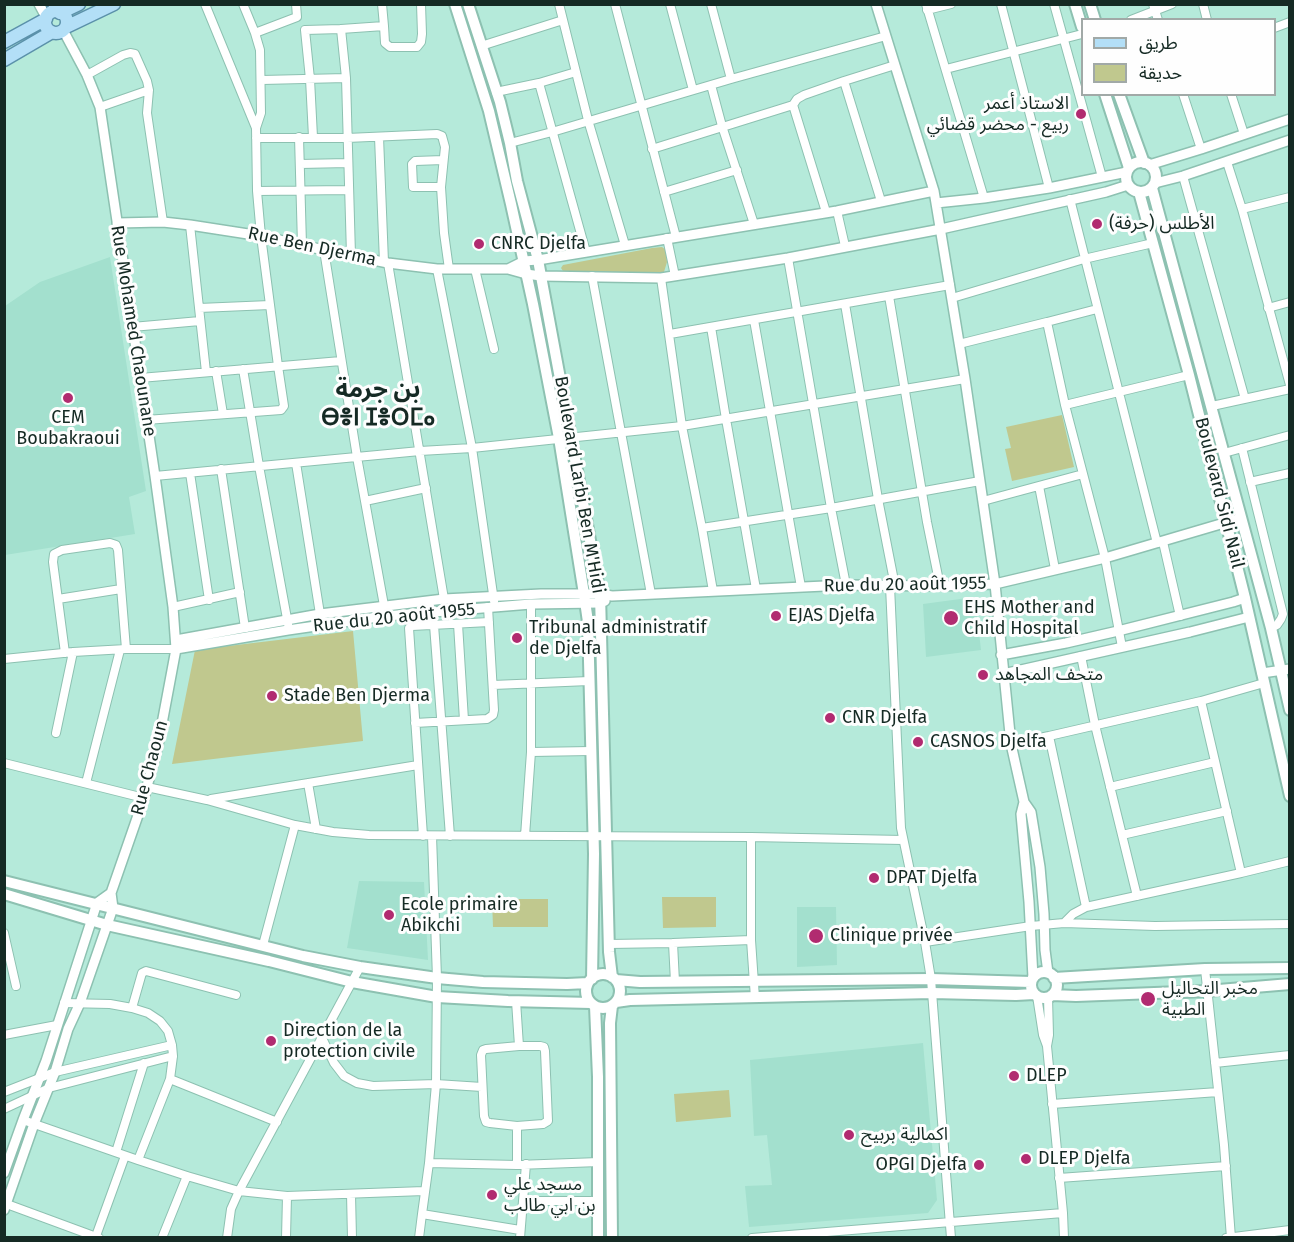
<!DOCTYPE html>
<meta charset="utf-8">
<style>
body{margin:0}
#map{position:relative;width:1294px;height:1242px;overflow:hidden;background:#b5eada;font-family:"Fira Sans","Noto Sans Arabic",sans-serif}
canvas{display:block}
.frame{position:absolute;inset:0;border:6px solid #152a24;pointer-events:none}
.legend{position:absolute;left:1081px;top:18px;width:195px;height:78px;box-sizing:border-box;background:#fefefe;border:2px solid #a1a9a7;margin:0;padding:8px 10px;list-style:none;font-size:18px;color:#152a24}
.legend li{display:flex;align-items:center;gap:12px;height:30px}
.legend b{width:30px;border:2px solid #a1a9a7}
</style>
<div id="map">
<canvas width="1294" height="1242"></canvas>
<div class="frame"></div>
<ul class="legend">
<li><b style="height:8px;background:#b3dff7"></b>طريق</li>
<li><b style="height:16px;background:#c0c88e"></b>حديقة</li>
</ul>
</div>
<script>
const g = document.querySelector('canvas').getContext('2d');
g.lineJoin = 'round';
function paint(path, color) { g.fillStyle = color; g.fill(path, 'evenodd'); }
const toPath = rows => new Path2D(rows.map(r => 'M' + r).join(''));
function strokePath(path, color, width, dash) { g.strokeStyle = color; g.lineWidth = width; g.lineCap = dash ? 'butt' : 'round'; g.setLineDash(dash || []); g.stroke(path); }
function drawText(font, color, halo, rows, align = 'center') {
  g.font = font + ' "Fira Sans","Noto Sans Arabic","Noto Sans Tifinagh",sans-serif'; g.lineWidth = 6; g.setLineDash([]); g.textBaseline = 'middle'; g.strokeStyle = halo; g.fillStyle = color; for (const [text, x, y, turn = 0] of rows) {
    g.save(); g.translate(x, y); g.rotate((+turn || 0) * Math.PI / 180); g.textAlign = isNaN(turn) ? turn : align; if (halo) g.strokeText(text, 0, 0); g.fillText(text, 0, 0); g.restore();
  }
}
const built = toPath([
 [110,257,146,491,129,497,135,534,5,555,5,306,40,282],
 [975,597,981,650,926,657,923,604],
 [359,881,424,882,428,960,347,948],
 [797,907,836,907,837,965,797,967],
 [923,1043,937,1200,928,1213,749,1227,745,1186,772,1185,767,1135,754,1136,750,1060]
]);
const green = toPath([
 [662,247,666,250,667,262,664,272,659,273,563,271,561,268,563,265,652,248],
 [1062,415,1074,467,1012,481,1005,449,1011,448,1006,427],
 [353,631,363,741,172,764,195,650],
 [662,897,716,897,716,927,663,928],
 [492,899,548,899,548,927,493,927],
 [729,1090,731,1117,676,1122,674,1094]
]);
const minor = toPath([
 [243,4,255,33,260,50,261,113,256,128],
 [559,4,588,120,625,245],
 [615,4,676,237],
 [670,4,693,90],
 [711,4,731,79],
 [926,4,984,198],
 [1001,4,1049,188],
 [1054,4,1102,177],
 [1153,4,1158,20],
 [1203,4,1207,20],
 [927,10,951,4],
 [1131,20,1172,4],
 [384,26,385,43,390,47,417,47,421,42,422,34,421,4],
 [1274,28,1290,22],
 [341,29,384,26,382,4],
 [255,33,297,17,296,4],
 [481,46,563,20],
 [946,69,1082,34],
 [87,75,123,55,130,53,135,54,147,81,149,90,147,113,163,222],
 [262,80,346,78],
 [844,81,895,65],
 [539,83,576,72],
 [711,85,722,126,754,224],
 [496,92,539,83,586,252],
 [1183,94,1201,149],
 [1231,94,1244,134],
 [793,105,797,99,804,95,844,81,881,201],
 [100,107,149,90],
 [299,137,302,245],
 [313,137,310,79,305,30,341,29,346,78,351,255],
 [379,137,384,262],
 [256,138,347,138,437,134,442,136,445,147,441,187,444,233,449,269],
 [510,143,552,132,731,79,886,36],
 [652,149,793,105,826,212],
 [1227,162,1242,209,1290,385],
 [300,164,348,163],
 [1183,176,1245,399],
 [441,187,413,187,412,164,415,161,443,160],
 [257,191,349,190],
 [664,192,737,170],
 [1070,199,1157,543],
 [1242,209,1290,197],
 [837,211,845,246],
 [190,225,206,372],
 [667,238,675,276],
 [324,250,357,457,385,611],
 [788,258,831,508,846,585],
 [388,263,444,599],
 [437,269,472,448,494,601],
 [475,269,494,349],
 [592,276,651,594],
 [661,278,682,426,702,528,713,591],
 [889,296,927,522,940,586],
 [952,298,1084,259,1153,243],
 [845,304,878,499,895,586],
 [199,308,270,305],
 [1268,308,1290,302],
 [754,320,801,587],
 [1047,322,1097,309],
 [132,327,200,321],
 [711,327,726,419,756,589],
 [670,334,950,285],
 [959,344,1047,322,1065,405,1105,558,1122,647],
 [243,369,259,466,288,624],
 [216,371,223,414],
 [140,378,341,361],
 [1065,405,1189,375],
 [1212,406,1290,389],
 [146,420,281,410,284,406,278,366,261,236,257,191,256,128,205,4],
 [1242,448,1283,614,1281,619,1277,625,1271,628],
 [1224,453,1290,435],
 [296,463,320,614],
 [221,469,245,628],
 [190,473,209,600],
 [155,476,420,451,472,448,682,426,965,379],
 [1250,482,1290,473],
 [1039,486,1055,569],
 [365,501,426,488],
 [983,501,1083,474],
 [702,528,831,508,980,481],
 [1163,542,1180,616],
 [890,586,901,828,925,942,931,979,951,1238],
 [58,599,121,589],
 [173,607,240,592],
 [458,624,464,720],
 [434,625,450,836],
 [65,653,53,562,54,554,62,550,110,543,116,545,118,550,126,649],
 [1081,656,1095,725,1137,896],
 [4,659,73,652,126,649,176,649],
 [493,685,589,681],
 [415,723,487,719,493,715,494,710,488,607],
 [56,733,73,652],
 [1049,736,1201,701,1264,683],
 [1011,744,1049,736,1086,907],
 [531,752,591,751],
 [4,763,144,798],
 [86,783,120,650],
 [308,783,316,829],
 [147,787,207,800,295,825,333,832,369,835,751,837,903,840],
 [1110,787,1215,762],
 [211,799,418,765],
 [1122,835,1227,811],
 [423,836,409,628,412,626,489,622],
 [525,836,531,752,531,604],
 [751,837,751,940,755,998],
 [1241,873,1290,861],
 [1064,923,1073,914,1086,907,1241,873,1201,701],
 [4,933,16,986],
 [925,942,1031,926,1064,923,1155,926,1290,924],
 [609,944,673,943],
 [263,945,295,825],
 [1205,969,1224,1145,1231,1238],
 [675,982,673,943,751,940],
 [1037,996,1043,1035,1047,1046],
 [516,1001,519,1046,486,1049,483,1050,481,1055,484,1116,486,1122,490,1123,517,1126,543,1124,548,1121,545,1051,544,1047,540,1046,519,1046],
 [64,1003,110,1004,132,1008,148,1013,160,1021,168,1031,172,1045,173,1056,170,1079,138,1160],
 [132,1008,142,973,146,971,236,995],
 [4,1035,57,1025],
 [322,1038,334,1063,344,1076,357,1083,373,1086,436,1084,482,1087],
 [1215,1063,1290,1055],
 [170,1079,277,1122],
 [4,1092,55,1072,172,1045],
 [1052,1104,1218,1092],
 [4,1109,49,1088,173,1056],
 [23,1120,138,1160,187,1176,239,1191,287,1196,424,1191],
 [116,1152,144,1063],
 [429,1163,517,1165,599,1162],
 [517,1165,517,1126],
 [1059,1178,1226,1166],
 [351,1194,352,1238],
 [523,1201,598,1201],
 [4,1203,99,1238],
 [1063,1213,1064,1238],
 [422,1214,429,1163,436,1084,437,978,432,836],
 [96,1236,125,1156],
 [162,1238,187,1176],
 [227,1238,231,1209,239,1191,360,967],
 [286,1238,287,1196],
 [419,1238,422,1214,520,1230],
 [520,1238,526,1164],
 [752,1238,1063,1213,1047,1046,1049,1035,1048,997],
 [1226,1238,1290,1230]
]);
const tertiary = toPath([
 [39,4,46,17],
 [53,4,57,12],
 [876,4,934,191,965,379,995,584,1011,744,1024,802,1031,812,1040,867,1044,914,1045,950,1048,973],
 [1149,165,1201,149,1290,119],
 [1155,183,1183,176,1290,140],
 [936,203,984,198,1049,188,1127,172],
 [117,223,163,222,190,225,261,236,324,250,388,263,437,269,508,269,526,274,541,276,661,278,788,258,941,229,1106,192,1128,185],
 [508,269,524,261,538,260,837,211,934,191],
 [176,640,320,614,444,599,541,594,600,594,612,596,846,585,940,586,995,584,1105,558,1241,518],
 [176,649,288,630,385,616,531,604,600,603,605,601],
 [1001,655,1066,643,1118,631,1233,602,1245,598],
 [1262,673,1290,669],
 [1003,674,1190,632,1249,617],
 [1024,802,1021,814,1029,902,1033,978],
 [4,1173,23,1120,46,1061,97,903,111,893],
 [4,1210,34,1124,55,1072,68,1029,80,1003,113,908,111,893,144,798,158,745,176,649,173,607,155,476,100,107,87,75,63,30]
]);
const secondary = toPath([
 [455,4,489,111,511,204,533,304,559,438,584,594,588,622,594,854,592,979],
 [468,4,500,102,510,143,517,181,538,260,600,594,609,952,612,977],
 [1075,4,1082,27],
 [1090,4,1095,20],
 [1105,94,1129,168],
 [1119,94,1144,163],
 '1126 177a15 15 0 1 1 30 0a15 15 0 1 1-30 0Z',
 [1152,188,1271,628,1290,710],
 [1139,192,1189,375,1245,598,1290,796],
 [4,881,303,956,360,967,437,978,483,982,567,984,588,983],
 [4,894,107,925,269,961,352,982,437,997,508,1001,591,1003],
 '1031 985a13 13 0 1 1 26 0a13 13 0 1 1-26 0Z',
 '586 991a17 17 0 1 1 34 0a17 17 0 1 1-34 0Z',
 [1054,978,1205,969,1290,968],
 [616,980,640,982,931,979,1031,982],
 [1052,995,1076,996,1207,991,1290,984],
 [616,1002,630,1000,932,993,1016,995,1034,994],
 [595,1006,598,1077,598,1238],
 [612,1006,610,1023,612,1238]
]);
const primary = toPath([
 '45 22a11 11 0 1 1 22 0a11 11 0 1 1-22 0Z',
 [60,13,79,4],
 [66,27,114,4],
 [4,42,46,19],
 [4,60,52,32]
]);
const markers = [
 [1081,114,6,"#b12b70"],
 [1097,224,6,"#b12b70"],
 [479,244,6,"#b12b70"],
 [68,398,6,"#b12b70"],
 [776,616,6,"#b12b70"],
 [951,618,8,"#b12b70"],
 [517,638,6,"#b12b70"],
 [983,675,6,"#b12b70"],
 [272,696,6,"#b12b70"],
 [830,718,6,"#b12b70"],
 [918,742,6,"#b12b70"],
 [874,878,6,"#b12b70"],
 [389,915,6,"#b12b70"],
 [816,936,8,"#b12b70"],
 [1148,999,8,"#b12b70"],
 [271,1041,6,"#b12b70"],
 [1014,1076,6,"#b12b70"],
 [849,1135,6,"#b12b70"],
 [1026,1159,6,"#b12b70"],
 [979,1165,6,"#b12b70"],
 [492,1195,6,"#b12b70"]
];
const poiNames = [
 ["الاستاذ أعمر",1069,104,"right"],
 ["ربيع - محضر قضائي",1069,125,"right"],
 ["الأطلس (حرفة)",1109,224],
 ["CNRC Djelfa",491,244],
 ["CEM",68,418,"center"],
 ["Boubakraoui",68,439,"center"],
 ["EHS Mother and",964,608],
 ["Child Hospital",964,629],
 ["EJAS Djelfa",788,616],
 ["Tribunal administratif",529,628],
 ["de Djelfa",529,649],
 ["متحف المجاهد",995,675],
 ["Stade Ben Djerma",284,696],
 ["CNR Djelfa",842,718],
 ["CASNOS Djelfa",930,742],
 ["DPAT Djelfa",886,878],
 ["Ecole primaire",401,905],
 ["Abikchi",401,926],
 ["Clinique privée",830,936],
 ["مخبر التحاليل",1162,989],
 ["الطبية",1162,1010],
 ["Direction de la",283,1031],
 ["protection civile",283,1052],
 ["DLEP",1026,1076],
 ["اكمالية بربيح",861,1135],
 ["DLEP Djelfa",1038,1159],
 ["OPGI Djelfa",967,1165,"right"],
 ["مسجد علي",504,1185],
 ["بن ابي طالب",504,1206]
];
const streetNames = [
 ["Rue Ben Djerma",312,247,12],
 ["Rue Mohamed Chaounane",133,331,81],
 ["Boulevard Larbi Ben M'Hidi",579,485,80],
 ["Boulevard Sidi Nail",1219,493,76],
 ["Rue du 20 août 1955",905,585,-1],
 ["Rue du 20 août 1955",394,618,-6],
 ["Rue Chaoun",150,768,-75]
];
const districtNames = [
 ["بن جرمة",378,390],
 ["ⴱⴻⵏ ⵊⴻⵔⵎⴰ",378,418]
];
paint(built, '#a3e0ce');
paint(green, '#c0c88e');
strokePath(minor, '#8dc1b1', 10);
strokePath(tertiary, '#8dc1b1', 12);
strokePath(secondary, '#8dc1b1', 14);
strokePath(primary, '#5b91aa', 15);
strokePath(minor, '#fff', 8);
strokePath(tertiary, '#fff', 9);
strokePath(secondary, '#fff', 10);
strokePath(primary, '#b3dff7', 12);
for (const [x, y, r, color] of markers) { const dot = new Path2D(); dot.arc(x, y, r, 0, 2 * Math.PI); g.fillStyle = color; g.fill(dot); strokePath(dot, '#fefefe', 2); }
drawText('18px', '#152a24', '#fefefe', poiNames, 'left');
drawText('18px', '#152a24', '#fefefe', streetNames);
drawText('bold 24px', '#152a24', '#fefefe', districtNames);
</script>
